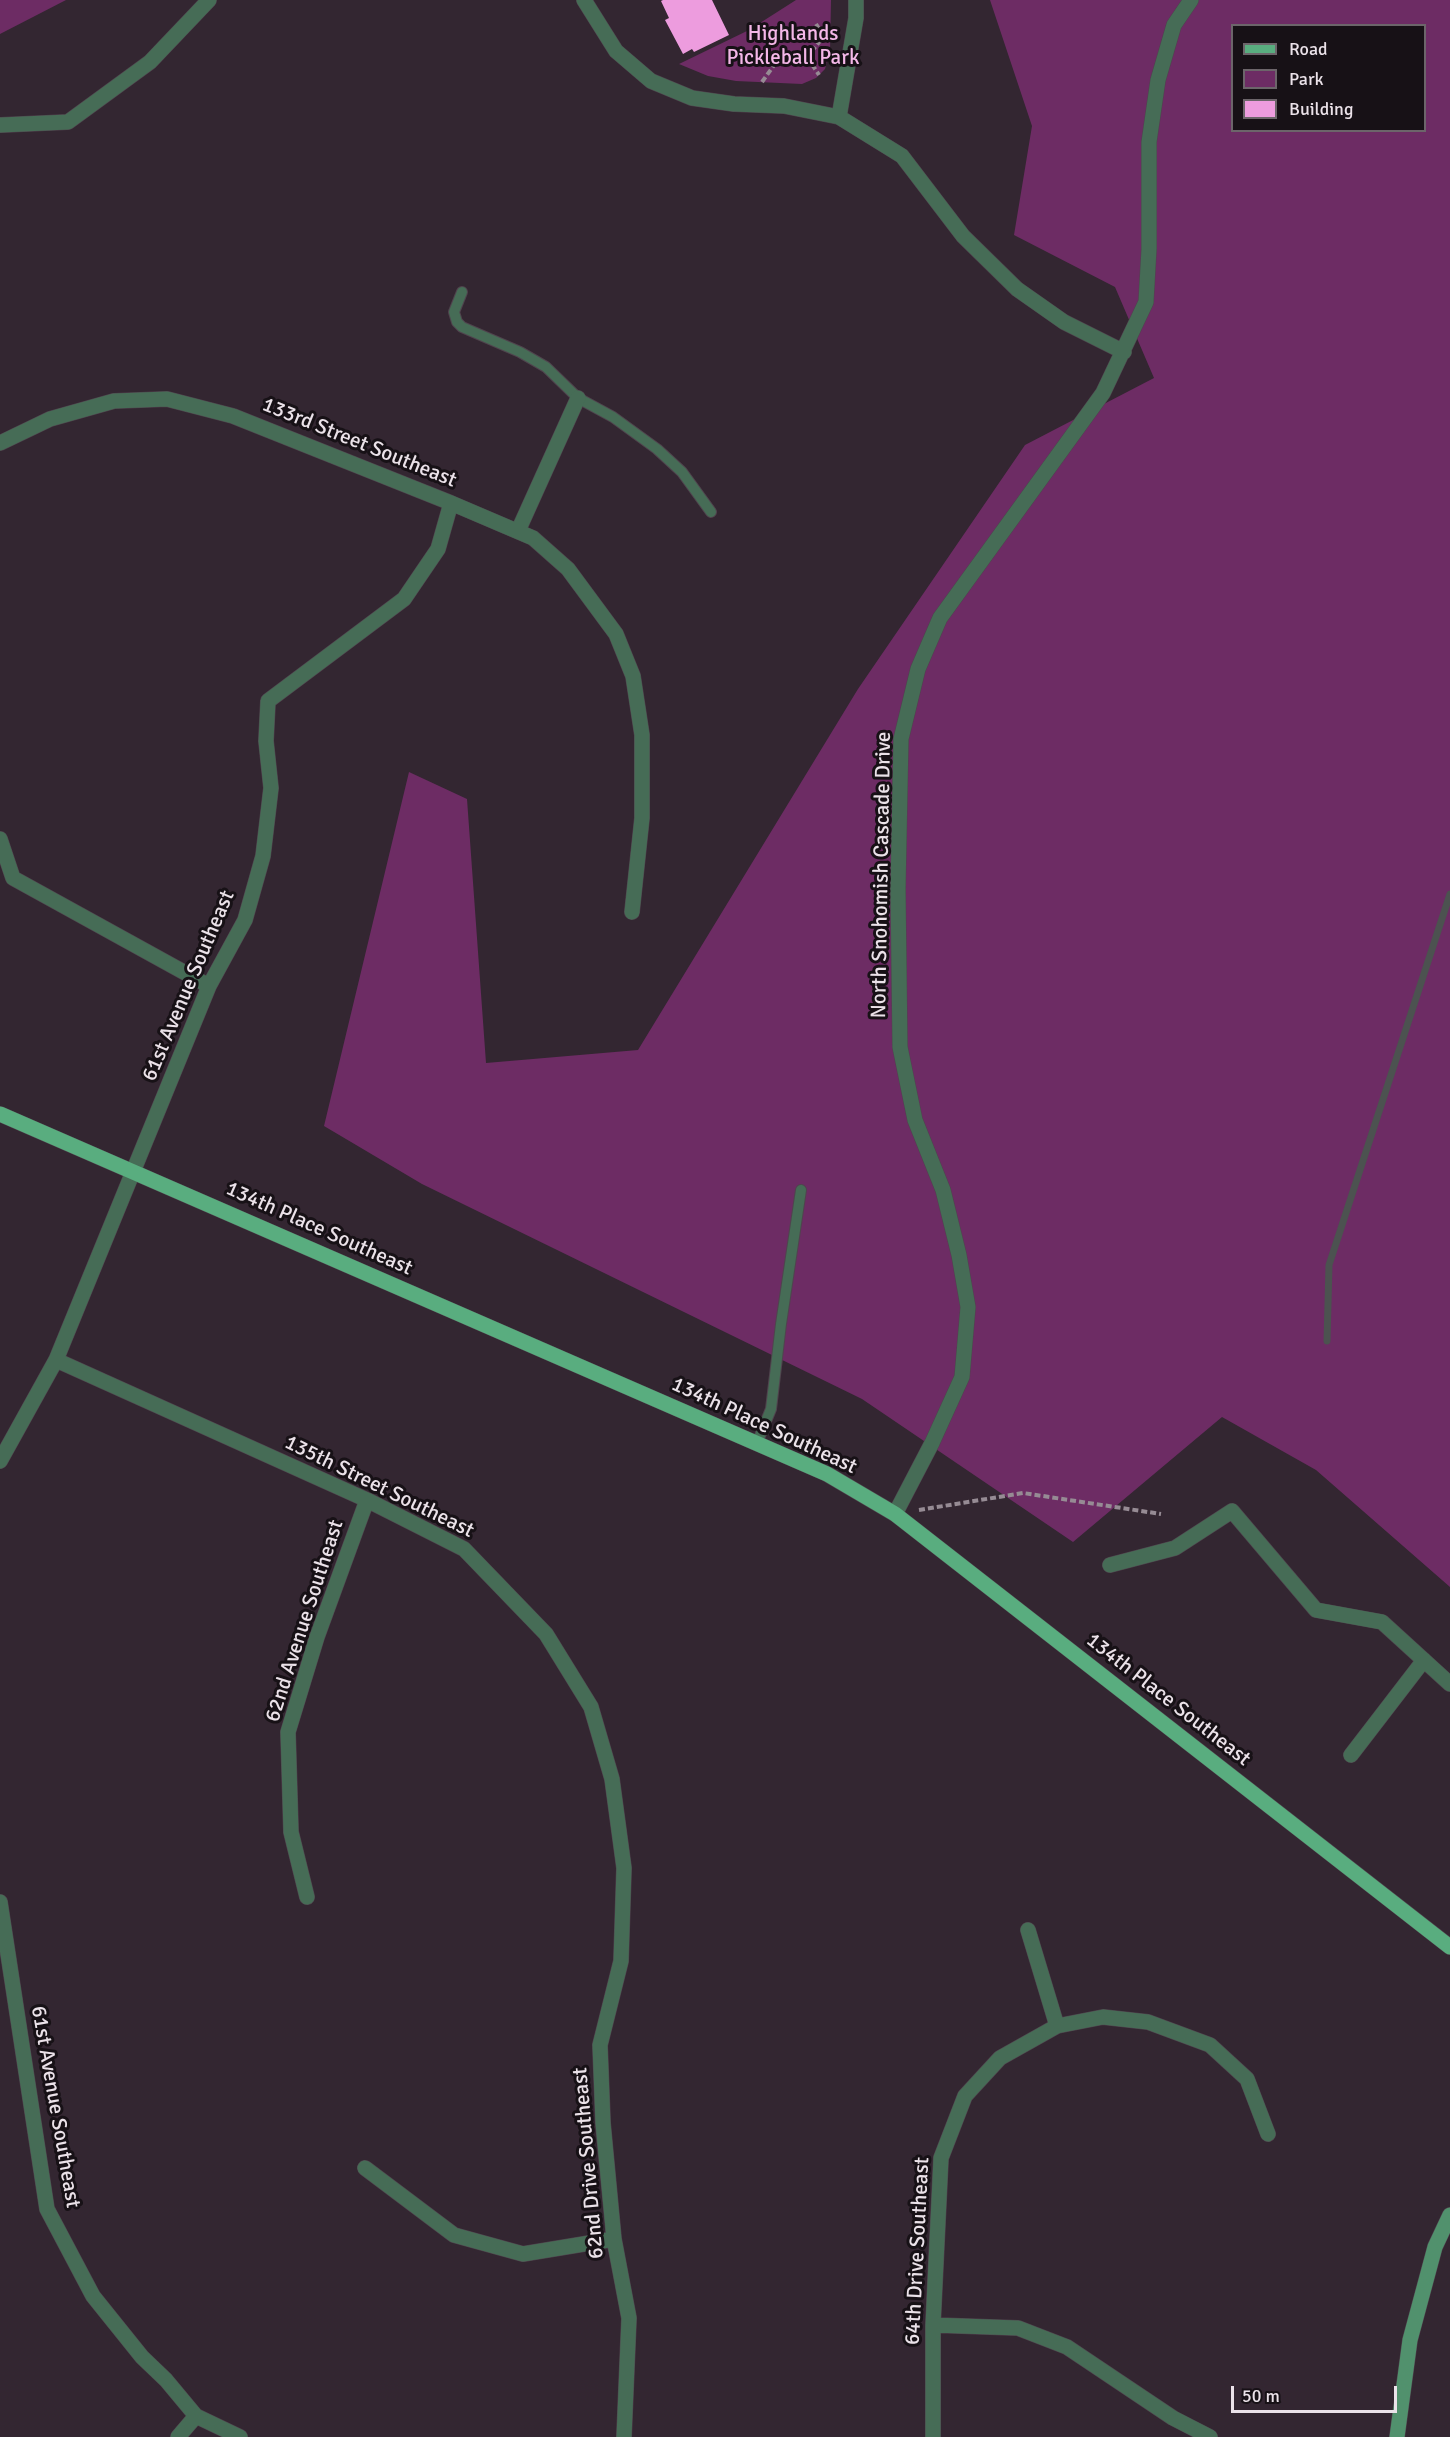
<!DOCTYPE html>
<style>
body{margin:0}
#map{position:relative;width:1450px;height:2437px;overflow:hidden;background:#332631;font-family:Signika,sans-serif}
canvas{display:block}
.legend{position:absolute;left:1231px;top:24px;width:195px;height:108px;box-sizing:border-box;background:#171116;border:2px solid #6c656a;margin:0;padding:8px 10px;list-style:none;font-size:18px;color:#ebe2e9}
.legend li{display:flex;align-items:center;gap:12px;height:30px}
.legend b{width:30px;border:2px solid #6c656a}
.scale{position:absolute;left:1231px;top:2386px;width:166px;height:27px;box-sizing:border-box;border:3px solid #ebe2e9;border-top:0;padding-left:8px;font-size:18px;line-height:21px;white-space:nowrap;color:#ebe2e9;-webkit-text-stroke:4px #171116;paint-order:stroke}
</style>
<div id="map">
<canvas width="1450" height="2437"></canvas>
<ul class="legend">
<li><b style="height:8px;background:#59ad7f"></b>Road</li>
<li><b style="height:16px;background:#6d2c64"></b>Park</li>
<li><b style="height:16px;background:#ed9cde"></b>Building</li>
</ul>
<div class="scale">50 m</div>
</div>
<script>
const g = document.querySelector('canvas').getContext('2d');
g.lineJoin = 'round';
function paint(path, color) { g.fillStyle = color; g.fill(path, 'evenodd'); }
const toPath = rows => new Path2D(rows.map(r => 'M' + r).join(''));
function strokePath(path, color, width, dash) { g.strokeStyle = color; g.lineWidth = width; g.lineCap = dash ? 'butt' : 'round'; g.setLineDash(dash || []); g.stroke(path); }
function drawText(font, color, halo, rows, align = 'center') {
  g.font = font + ' Signika,sans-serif'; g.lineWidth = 6; g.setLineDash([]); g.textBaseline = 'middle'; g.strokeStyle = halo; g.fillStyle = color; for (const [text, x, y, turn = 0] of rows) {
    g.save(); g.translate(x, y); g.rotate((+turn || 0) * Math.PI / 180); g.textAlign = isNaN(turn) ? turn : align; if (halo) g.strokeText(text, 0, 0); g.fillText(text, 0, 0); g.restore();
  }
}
const green = toPath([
 [0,0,66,0,0,34],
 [796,0,831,0,830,52,825,69,816,78,802,84,736,81,708,76,679,64,749,30],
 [990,0,1450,0,1450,1587,1316,1470,1222,1417,1073,1542,862,1399,422,1184,324,1126,409,772,467,799,486,1063,638,1050,858,689,1025,445,1154,378,1115,287,1014,235,1032,126],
 [1232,26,1424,26,1424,130,1232,130]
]);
const stream = toPath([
 [1327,1341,1329,1265,1450,894]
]);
const building = toPath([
 [663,0,712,0,729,35,694,52,692,49,683,54,665,20,669,18,661,1]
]);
const path = toPath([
 [816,24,824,36,830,38],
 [773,55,777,61,782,62,807,57,824,36],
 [807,57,819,75],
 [762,82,777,61],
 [919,1510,1023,1493,1161,1514]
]);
const lane = toPath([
 [462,292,454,312,457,322,462,327,520,352,546,367,578,398,613,417,657,449,682,472,711,512],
 [757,1443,771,1409,781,1324,801,1190]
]);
const street = toPath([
 [584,0,616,51,651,81,692,98,734,104,784,106,839,117,902,156,963,236,1017,289,1064,322,1124,352],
 [839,117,856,18,856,0],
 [1,125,68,122,150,62,209,0],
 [0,443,50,419,114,401,167,399,233,416,451,503,533,538,568,569,616,634,633,676,642,735,642,818,632,912],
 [518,531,578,398],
 [0,839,13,878,209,986],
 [56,1360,367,1500,464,1549,546,1634,591,1707,612,1779,624,1868,621,1961,600,2045,603,2123,614,2239,629,2318,624,2437],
 [0,1461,56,1360,209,986,245,920,263,856,271,788,266,741,268,701,404,599,438,549,451,503],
 [895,1514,932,1443,962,1377,968,1307,959,1255,943,1190,915,1120,900,1047,898,889,901,739,918,669,940,618,1103,393,1146,302,1149,249,1149,142,1158,80,1174,25,1191,0],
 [1110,1565,1175,1548,1232,1511,1316,1610,1382,1622,1450,1684],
 [1351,1755,1424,1660],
 [307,1897,291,1832,288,1732,317,1637,367,1500],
 [0,1902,47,2209,93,2296,142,2357,166,2380,196,2416],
 [1028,1930,1057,2026],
 [365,2168,454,2235,523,2254,614,2239],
 [933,2325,1018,2328,1067,2347,1173,2418,1210,2437],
 [178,2437,196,2416,240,2437],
 [933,2437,933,2325,941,2158,965,2096,1000,2058,1057,2026,1103,2017,1148,2022,1210,2045,1247,2079,1268,2134]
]);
const secondary = toPath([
 [1397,2437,1410,2340,1435,2247,1450,2215]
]);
const primary = toPath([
 [0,1114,827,1474,895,1514,1450,1947]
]);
const parkNames = [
 ["Highlands",793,34],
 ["Pickleball Park",793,58]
];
const streetNames = [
 ["133rd Street Southeast",359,443,22],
 ["North Snohomish Cascade Drive",882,875,-89],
 ["61st Avenue Southeast",189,986,-67],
 ["134th Place Southeast",319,1229,24],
 ["134th Place Southeast",764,1426,25],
 ["135th Street Southeast",379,1487,26],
 ["62nd Avenue Southeast",305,1621,-72],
 ["134th Place Southeast",1168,1700,38],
 ["61st Avenue Southeast",55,2107,80],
 ["62nd Drive Southeast",589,2163,-95],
 ["64th Drive Southeast",918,2251,-87]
];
paint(green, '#6d2c64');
strokePath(stream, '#4c5250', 7);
paint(building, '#ed9cde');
strokePath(lane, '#50444e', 12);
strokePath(street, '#50444e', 16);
strokePath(secondary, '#50444e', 16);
strokePath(primary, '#50444e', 16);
strokePath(path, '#968b94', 4, [6, 3]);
strokePath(lane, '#466c56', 10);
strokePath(street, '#466c56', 15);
strokePath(secondary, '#51916d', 15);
strokePath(primary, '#59ad7f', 15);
drawText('21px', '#f4b7e8', '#171116', parkNames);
drawText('21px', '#ebe2e9', '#171116', streetNames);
</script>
